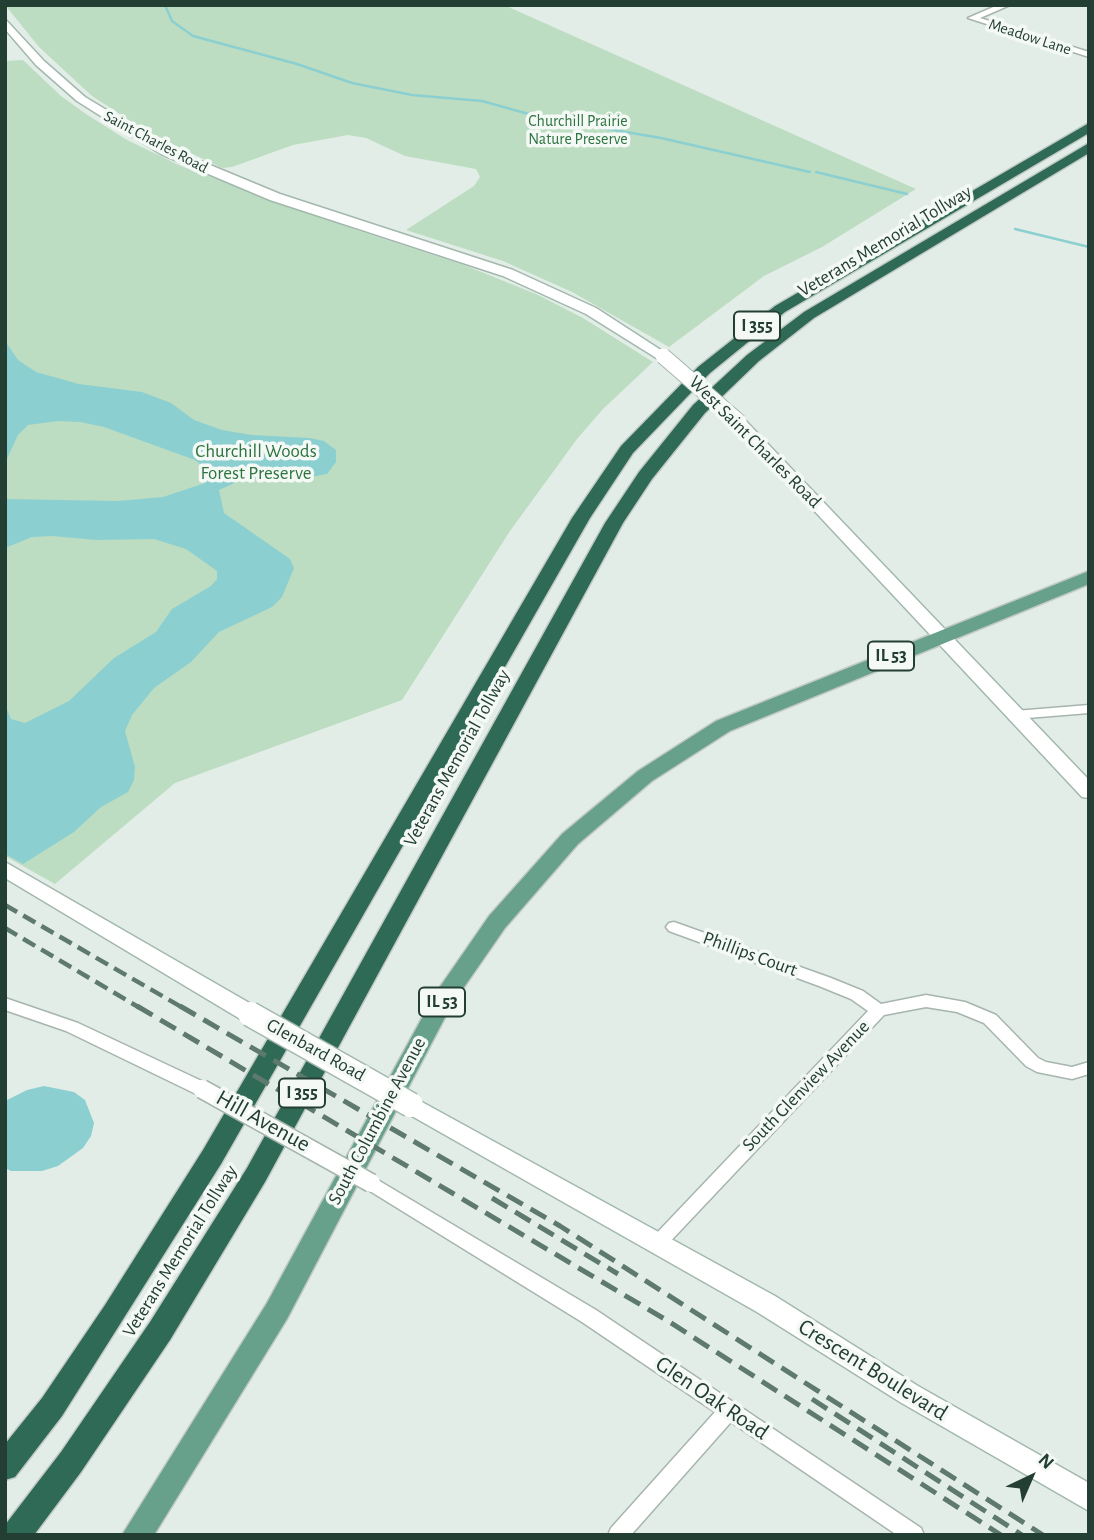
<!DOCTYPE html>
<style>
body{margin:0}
#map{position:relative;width:1094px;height:1540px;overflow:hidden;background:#e3ede7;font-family:"Alegreya Sans",sans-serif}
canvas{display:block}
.frame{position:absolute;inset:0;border:7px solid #233e33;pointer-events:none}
.north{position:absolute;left:996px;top:1442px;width:70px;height:70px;-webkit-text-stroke:5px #f4f9f6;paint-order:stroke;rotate:44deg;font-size:19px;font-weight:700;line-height:28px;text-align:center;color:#233e33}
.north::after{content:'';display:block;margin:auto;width:24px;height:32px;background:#233e33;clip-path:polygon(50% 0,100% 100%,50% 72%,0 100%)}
</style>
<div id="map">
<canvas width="1094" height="1540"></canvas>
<div class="frame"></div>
<div class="north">N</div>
</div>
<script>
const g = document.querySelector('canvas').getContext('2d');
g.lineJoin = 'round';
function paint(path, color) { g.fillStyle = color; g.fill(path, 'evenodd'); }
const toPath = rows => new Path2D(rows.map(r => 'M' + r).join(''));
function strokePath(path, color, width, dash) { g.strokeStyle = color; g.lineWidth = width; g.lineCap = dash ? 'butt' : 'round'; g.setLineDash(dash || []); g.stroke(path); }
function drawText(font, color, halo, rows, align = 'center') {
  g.font = font + ' "Alegreya Sans",sans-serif'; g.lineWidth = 7; g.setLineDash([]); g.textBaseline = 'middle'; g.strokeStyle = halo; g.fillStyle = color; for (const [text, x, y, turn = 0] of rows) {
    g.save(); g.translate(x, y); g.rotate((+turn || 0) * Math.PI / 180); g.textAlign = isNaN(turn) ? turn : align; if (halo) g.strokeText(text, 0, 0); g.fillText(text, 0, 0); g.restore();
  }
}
const green = toPath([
 [5,5,504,5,916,189,822,247,764,276,669,347,572,292,503,261,406,230,474,186,480,177,476,169,405,156,366,138,348,135,293,145,232,167,222,168,149,133,92,96,39,47],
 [23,60,61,96,86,114,127,140,181,166,356,230,464,265,536,294,583,318,653,362,603,409,577,439,510,531,402,700,175,783,55,884,5,856,5,61]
]);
const water = toPath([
 [5,341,18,360,36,372,79,384,142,392,171,403,194,420,222,430,252,435,310,438,324,441,336,450,336,462,327,474,305,478,246,478,219,490,224,513,290,559,294,568,282,597,272,607,219,632,191,662,154,688,132,715,125,731,135,767,134,780,128,792,101,807,74,832,23,864,5,854,5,705,11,719,25,723,69,701,114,658,156,632,172,609,211,586,217,579,217,571,186,549,154,539,96,540,52,536,32,537,5,548,5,499,118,501,163,497,205,483,200,464,195,460,104,427,80,422,58,421,28,425,18,435,5,463],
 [44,1086,74,1092,85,1100,94,1123,91,1136,83,1148,58,1166,42,1171,11,1171,5,1168,5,1101,27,1090]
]);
const stream = toPath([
 [165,5,172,21,193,36,297,64,352,83,412,95,482,101,543,118,661,138,810,172],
 [816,172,907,194],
 [1015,229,1089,247]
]);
const street = toPath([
 [998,5,1010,5,980,18,1089,52,1089,57,968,18,998,5],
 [1089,705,1089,713,1015,719,1008,715,1015,711,1089,705],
 [674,922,831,978,863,991,881,1004,926,995,965,1002,996,1015,1038,1058,1046,1062,1072,1067,1089,1062,1089,1074,1072,1079,1037,1072,1026,1066,984,1023,957,1012,926,1007,884,1015,665,1247,659,1249,653,1247,650,1242,653,1237,868,1011,851,999,819,986,669,931,666,927,669,923,674,922],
 [5,998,78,1023,208,1084,210,1089,208,1094,202,1095,196,1094,66,1031,5,1010,5,998],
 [371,1176,596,1310,921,1528,924,1535,897,1535,731,1422,631,1535,608,1535,611,1528,715,1412,582,1322,365,1188,362,1183,365,1178,371,1176]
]);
const secondary = toPath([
 [5,19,44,61,85,97,169,148,280,194,513,270,596,308,670,356,668,359,658,359,586,314,503,276,270,200,161,154,77,101,36,65,5,29,5,19],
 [739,417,744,419,1089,780,1089,798,1082,797,734,425,731,422,739,417],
 [5,862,258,1008,261,1014,258,1020,250,1022,242,1020,5,878,5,862],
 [411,1096,775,1296,918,1386,1089,1483,1089,1511,900,1402,757,1312,403,1111,400,1105,403,1099,411,1096]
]);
const primary = toPath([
 [1089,571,1089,584,730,731,652,781,578,844,505,928,451,1006,287,1319,154,1535,122,1535,267,1303,435,994,489,916,562,834,638,771,716,721,1089,571]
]);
const highway = toPath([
 [1089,123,1089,133,785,312,710,373,633,453,590,518,221,1164,62,1416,15,1477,5,1480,5,1444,42,1398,105,1305,203,1150,572,518,621,446,698,367,775,306,1089,123],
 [1089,143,1089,153,814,318,759,361,705,413,652,479,623,523,265,1182,170,1340,81,1472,34,1535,5,1535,5,1525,61,1452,150,1322,247,1168,605,523,639,472,693,405,747,355,804,312,1089,143]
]);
const railFar1 = toPath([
 [5,905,183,1008],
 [5,928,140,1008]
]);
const rail = toPath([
 [137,1006,668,1321,1001,1535],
 [180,1006,560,1226,1043,1535],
 [492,1198,618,1274],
 [812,1399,1022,1535]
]);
const streetBridge = toPath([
 [202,1089,371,1183]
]);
const secondaryBridgeFar1 = toPath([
 [663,356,739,422]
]);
const secondaryBridge = toPath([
 [250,1014,411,1105]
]);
const farStreetnames = [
 ["Meadow Lane",1030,37,18],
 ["Saint Charles Road",156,142,28]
];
const farParknames = [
 ["Churchill Prairie",578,121],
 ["Nature Preserve",578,139]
];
const shields = [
 [757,326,46],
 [891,656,46],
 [442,1002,46],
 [302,1093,46]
];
const shieldNames = [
 ["I 355",757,326],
 ["IL 53",891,656],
 ["IL 53",442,1002],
 ["I 355",302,1093]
];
const streetNames = [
 ["Veterans Memorial Tollway",885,241,-31],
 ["West Saint Charles Road",755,442,45],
 ["Veterans Memorial Tollway",457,758,-61],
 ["Phillips Court",750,954,20],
 ["Glenbard Road",316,1050,29],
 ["South Glenview Avenue",806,1086,-46],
 ["South Columbine Avenue",377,1121,-62],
 ["Veterans Memorial Tollway",180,1251,-58]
];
const parkNames = [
 ["Churchill Woods",256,451],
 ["Forest Preserve",256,473]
];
const nearStreetnames = [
 ["Hill Avenue",263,1121,29],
 ["Crescent Boulevard",873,1370,32],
 ["Glen Oak Road",712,1398,34]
];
paint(green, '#bcddc1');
paint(water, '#8ccfd1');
strokePath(stream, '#8ccfd1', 2.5);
strokePath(street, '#a6b5ad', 3);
strokePath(secondary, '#a2b8ad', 3);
strokePath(primary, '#c1c9c6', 3);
strokePath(highway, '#c1c9c6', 3);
paint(street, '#fff');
paint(secondary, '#fff');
paint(primary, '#68a18b');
paint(highway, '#2f6a56');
strokePath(railFar1, '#5e796e', 4.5, [14, 7]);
strokePath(rail, '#5e796e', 5, [18, 9]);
strokePath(streetBridge, '#a6b5ad', 21, []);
strokePath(secondaryBridgeFar1, '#a2b8ad', 17, []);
strokePath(secondaryBridge, '#a2b8ad', 27, []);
strokePath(streetBridge, '#fff', 18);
strokePath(secondaryBridgeFar1, '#fff', 15);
strokePath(secondaryBridge, '#fff', 24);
drawText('16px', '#233e33', '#f4f9f6', farStreetnames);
drawText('16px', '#2e7440', '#f4f9f6', farParknames);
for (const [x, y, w] of shields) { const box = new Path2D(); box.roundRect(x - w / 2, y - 14.5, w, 29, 5); g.fillStyle = '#f4f9f6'; g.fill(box); strokePath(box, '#233e33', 2); }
drawText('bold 18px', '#233e33', null, shieldNames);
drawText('19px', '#233e33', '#f4f9f6', streetNames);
drawText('19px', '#2e7440', '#f4f9f6', parkNames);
drawText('23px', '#233e33', '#f4f9f6', nearStreetnames);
</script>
